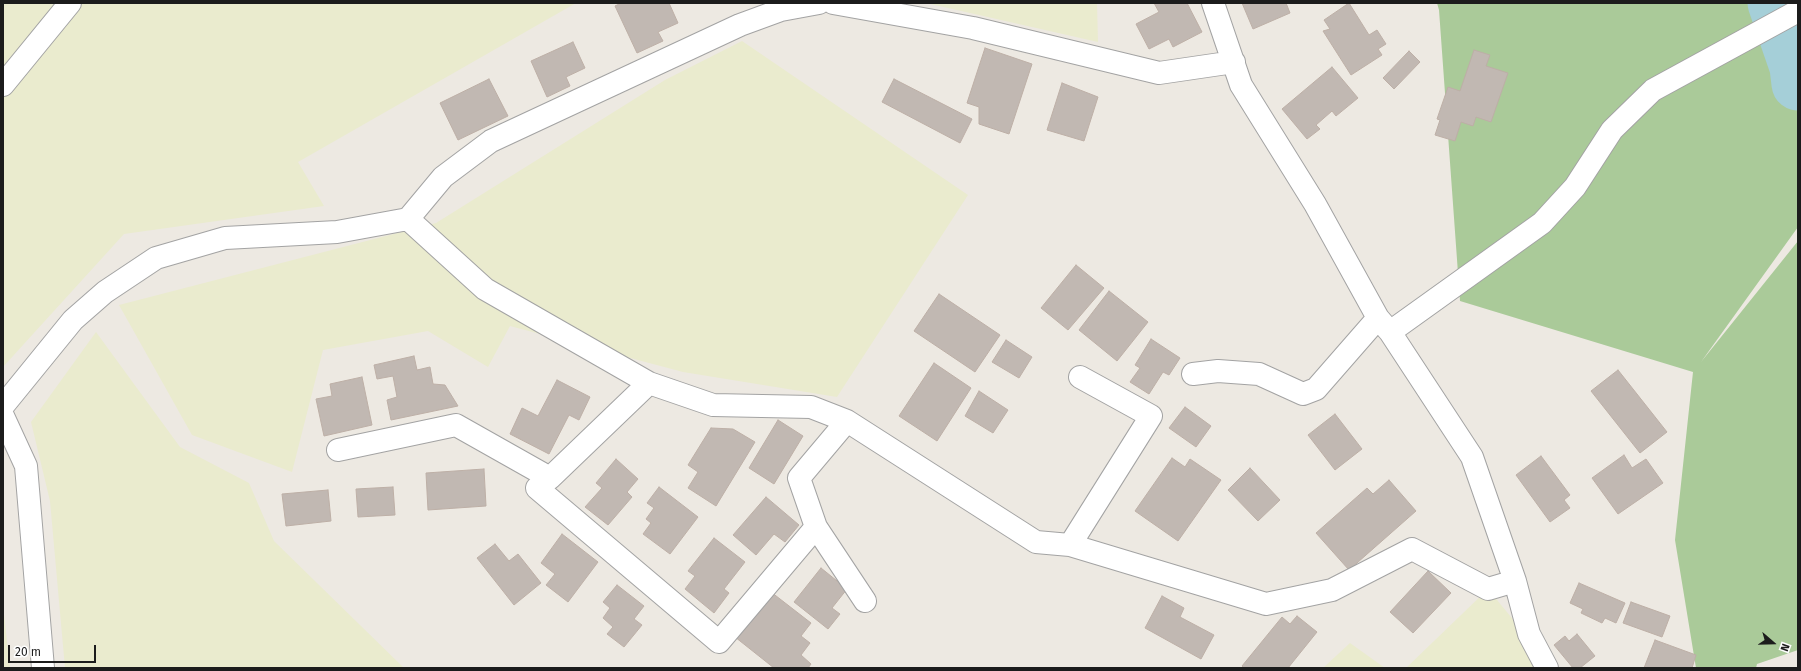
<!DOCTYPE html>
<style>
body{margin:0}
#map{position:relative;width:1801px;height:671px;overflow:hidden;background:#ede9e2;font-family:"Fira Sans",sans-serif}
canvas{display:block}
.frame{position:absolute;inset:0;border:4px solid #1c1c1c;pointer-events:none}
.north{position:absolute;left:1753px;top:623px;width:40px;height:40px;-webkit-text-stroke:3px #fff;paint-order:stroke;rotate:110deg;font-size:11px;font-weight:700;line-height:16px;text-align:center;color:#1c1c1c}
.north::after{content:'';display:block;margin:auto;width:14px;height:18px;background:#1c1c1c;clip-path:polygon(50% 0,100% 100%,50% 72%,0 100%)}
.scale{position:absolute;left:8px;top:645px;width:88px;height:18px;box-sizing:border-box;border:2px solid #1c1c1c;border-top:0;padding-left:5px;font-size:12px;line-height:14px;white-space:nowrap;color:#1c1c1c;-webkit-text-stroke:3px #fff;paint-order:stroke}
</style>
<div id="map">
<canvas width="1801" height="671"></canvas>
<div class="frame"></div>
<div class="north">N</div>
<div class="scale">20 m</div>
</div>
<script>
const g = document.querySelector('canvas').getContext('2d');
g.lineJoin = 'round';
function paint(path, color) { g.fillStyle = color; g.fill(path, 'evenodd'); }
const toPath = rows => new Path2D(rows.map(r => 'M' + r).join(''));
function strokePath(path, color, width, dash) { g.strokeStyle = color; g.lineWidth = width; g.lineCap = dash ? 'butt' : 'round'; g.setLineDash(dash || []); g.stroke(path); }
const farmland = toPath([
 [3,3,576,3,298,162,324,206,124,234,3,367],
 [926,3,1097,3,1098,42],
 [742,41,968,195,837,397,683,372,510,326,488,367,428,331,323,350,292,472,192,435,119,305,436,223,665,80],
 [96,332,180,447,249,483,274,541,404,668,65,668,50,501,31,422],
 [1488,589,1553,668,1406,668],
 [3,605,10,668,3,668],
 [1350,643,1385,668,1323,668]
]);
const forest = toPath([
 [1437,3,1798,3,1798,227,1701,362,1798,241,1798,650,1757,664,1756,668,1696,668,1675,540,1693,372,1460,301,1439,10]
]);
const river = toPath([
 [1774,3,1796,67,1798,84]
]);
const building = toPath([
 [621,3,669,3,678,23,658,32,663,41,637,53,615,6,621,3],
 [1154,3,1187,3,1202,32,1173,47,1169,39,1149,49,1136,24,1159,12,1154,3],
 [1242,3,1286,3,1290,13,1253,29,1242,3],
 [1349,3,1369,35,1377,30,1386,44,1378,49,1382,55,1351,75,1323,31,1330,29,1324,20,1349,3],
 [573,42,585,68,566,77,570,86,547,97,531,61,573,42],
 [985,48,1032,64,1009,134,979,124,979,107,967,103,985,48],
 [1474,50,1490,55,1486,66,1508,73,1491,122,1476,117,1473,126,1461,122,1455,141,1435,135,1440,120,1437,119,1448,87,1460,91,1474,50],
 [1409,51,1420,62,1394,89,1383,78,1409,51],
 [1332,67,1358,98,1336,116,1332,111,1316,125,1320,129,1307,139,1282,109,1332,67],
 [489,79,508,116,458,140,440,103,489,79],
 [894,79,972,119,960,143,882,102,894,79],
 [1062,83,1098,97,1084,141,1047,130,1062,83],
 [1076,265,1104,288,1068,330,1041,308,1076,265],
 [1109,291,1148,322,1117,361,1079,330,1109,291],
 [939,294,1000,335,975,372,914,331,939,294],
 [1151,339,1180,358,1169,375,1163,372,1149,394,1130,382,1140,368,1135,365,1151,339],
 [1006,340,1032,357,1019,378,992,362,1006,340],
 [414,356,417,370,430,367,433,384,445,385,458,406,391,420,387,400,397,397,393,376,377,379,374,365,414,356],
 [934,363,971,388,937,441,899,416,934,363],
 [1618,370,1667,432,1640,453,1591,391,1618,370],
 [362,377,372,425,324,436,316,399,332,396,330,384,362,377],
 [557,380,590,397,579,420,569,415,549,454,510,434,522,408,538,416,557,380],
 [979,391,1008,410,993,433,965,416,979,391],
 [1185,407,1211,426,1196,447,1169,428,1185,407],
 [1335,414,1362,449,1335,470,1308,435,1335,414],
 [778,420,803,436,774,484,749,468,778,420],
 [711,428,733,429,755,442,716,506,688,488,698,472,688,465,711,428],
 [1624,455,1632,468,1646,459,1663,483,1618,514,1592,478,1624,455],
 [1541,456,1570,495,1564,500,1570,508,1550,522,1516,475,1541,456],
 [1172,458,1185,467,1190,459,1221,480,1178,541,1135,511,1172,458],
 [616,459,638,479,627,492,632,497,608,525,585,507,602,488,596,483,616,459],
 [1250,468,1280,500,1258,521,1228,490,1250,468],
 [484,469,486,506,428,510,426,473,484,469],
 [1389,480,1416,511,1349,570,1316,533,1367,488,1373,494,1389,480],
 [393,487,395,515,358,517,356,489,393,487],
 [659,487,698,517,670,554,643,534,651,523,646,519,654,508,647,503,659,487],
 [328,490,331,521,286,526,282,494,328,490],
 [766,497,799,525,785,542,774,534,756,555,733,535,766,497],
 [562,534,598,562,568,602,546,585,555,574,541,563,562,534],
 [714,538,745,562,724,589,729,593,714,613,685,589,695,576,688,571,714,538],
 [495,544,509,561,518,554,541,583,514,605,477,558,495,544],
 [821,568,847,589,832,608,840,614,828,629,794,602,821,568],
 [1428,571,1451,593,1413,633,1390,612,1428,571],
 [1579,583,1625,603,1616,623,1605,618,1602,623,1581,613,1583,609,1570,603,1579,583],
 [617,585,644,606,634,619,642,625,624,647,607,634,613,627,603,618,610,608,603,602,617,585],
 [771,592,811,623,801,636,810,643,801,655,811,664,808,668,774,668,735,637,771,592],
 [1162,596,1184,608,1180,617,1214,635,1201,659,1145,628,1162,596],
 [1631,602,1670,616,1662,637,1623,623,1631,602],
 [1297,616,1317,632,1288,668,1244,668,1242,666,1282,617,1290,624,1297,616],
 [1577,634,1595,656,1580,668,1573,668,1554,645,1565,636,1569,641,1577,634],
 [1655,640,1696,655,1692,668,1644,668,1655,640]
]);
const minor = toPath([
 [833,3,973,28,1159,73,1234,62],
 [1213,3,1241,85,1315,204,1378,318,1390,332,1472,457,1515,581,1529,634,1547,668],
 [3,85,70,3],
 [408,219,485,289,649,383,713,405,811,407,847,421,1036,542,1070,545,1266,604,1332,590,1412,549,1488,589,1515,581],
 [1390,332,1542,223,1575,187,1612,130,1653,90,1798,11],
 [1193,374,1218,371,1259,374,1303,394,1316,389,1378,318],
 [3,406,73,320,105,292,156,258,225,238,337,232,408,219,443,177,491,141,740,25,781,10,819,3],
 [3,416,26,466,43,668],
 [338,450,456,425,550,478,537,488,719,642,816,527,799,478,847,421],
 [550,478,649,383],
 [816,527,865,601],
 [1070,545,1151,416,1080,377]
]);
paint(farmland, '#eaebce');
paint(forest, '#aaca99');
strokePath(river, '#a5cfd8', 53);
paint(building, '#c1b8b2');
strokePath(building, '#bdafa6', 1);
strokePath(minor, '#a3a3a3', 24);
strokePath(minor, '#fff', 22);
</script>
